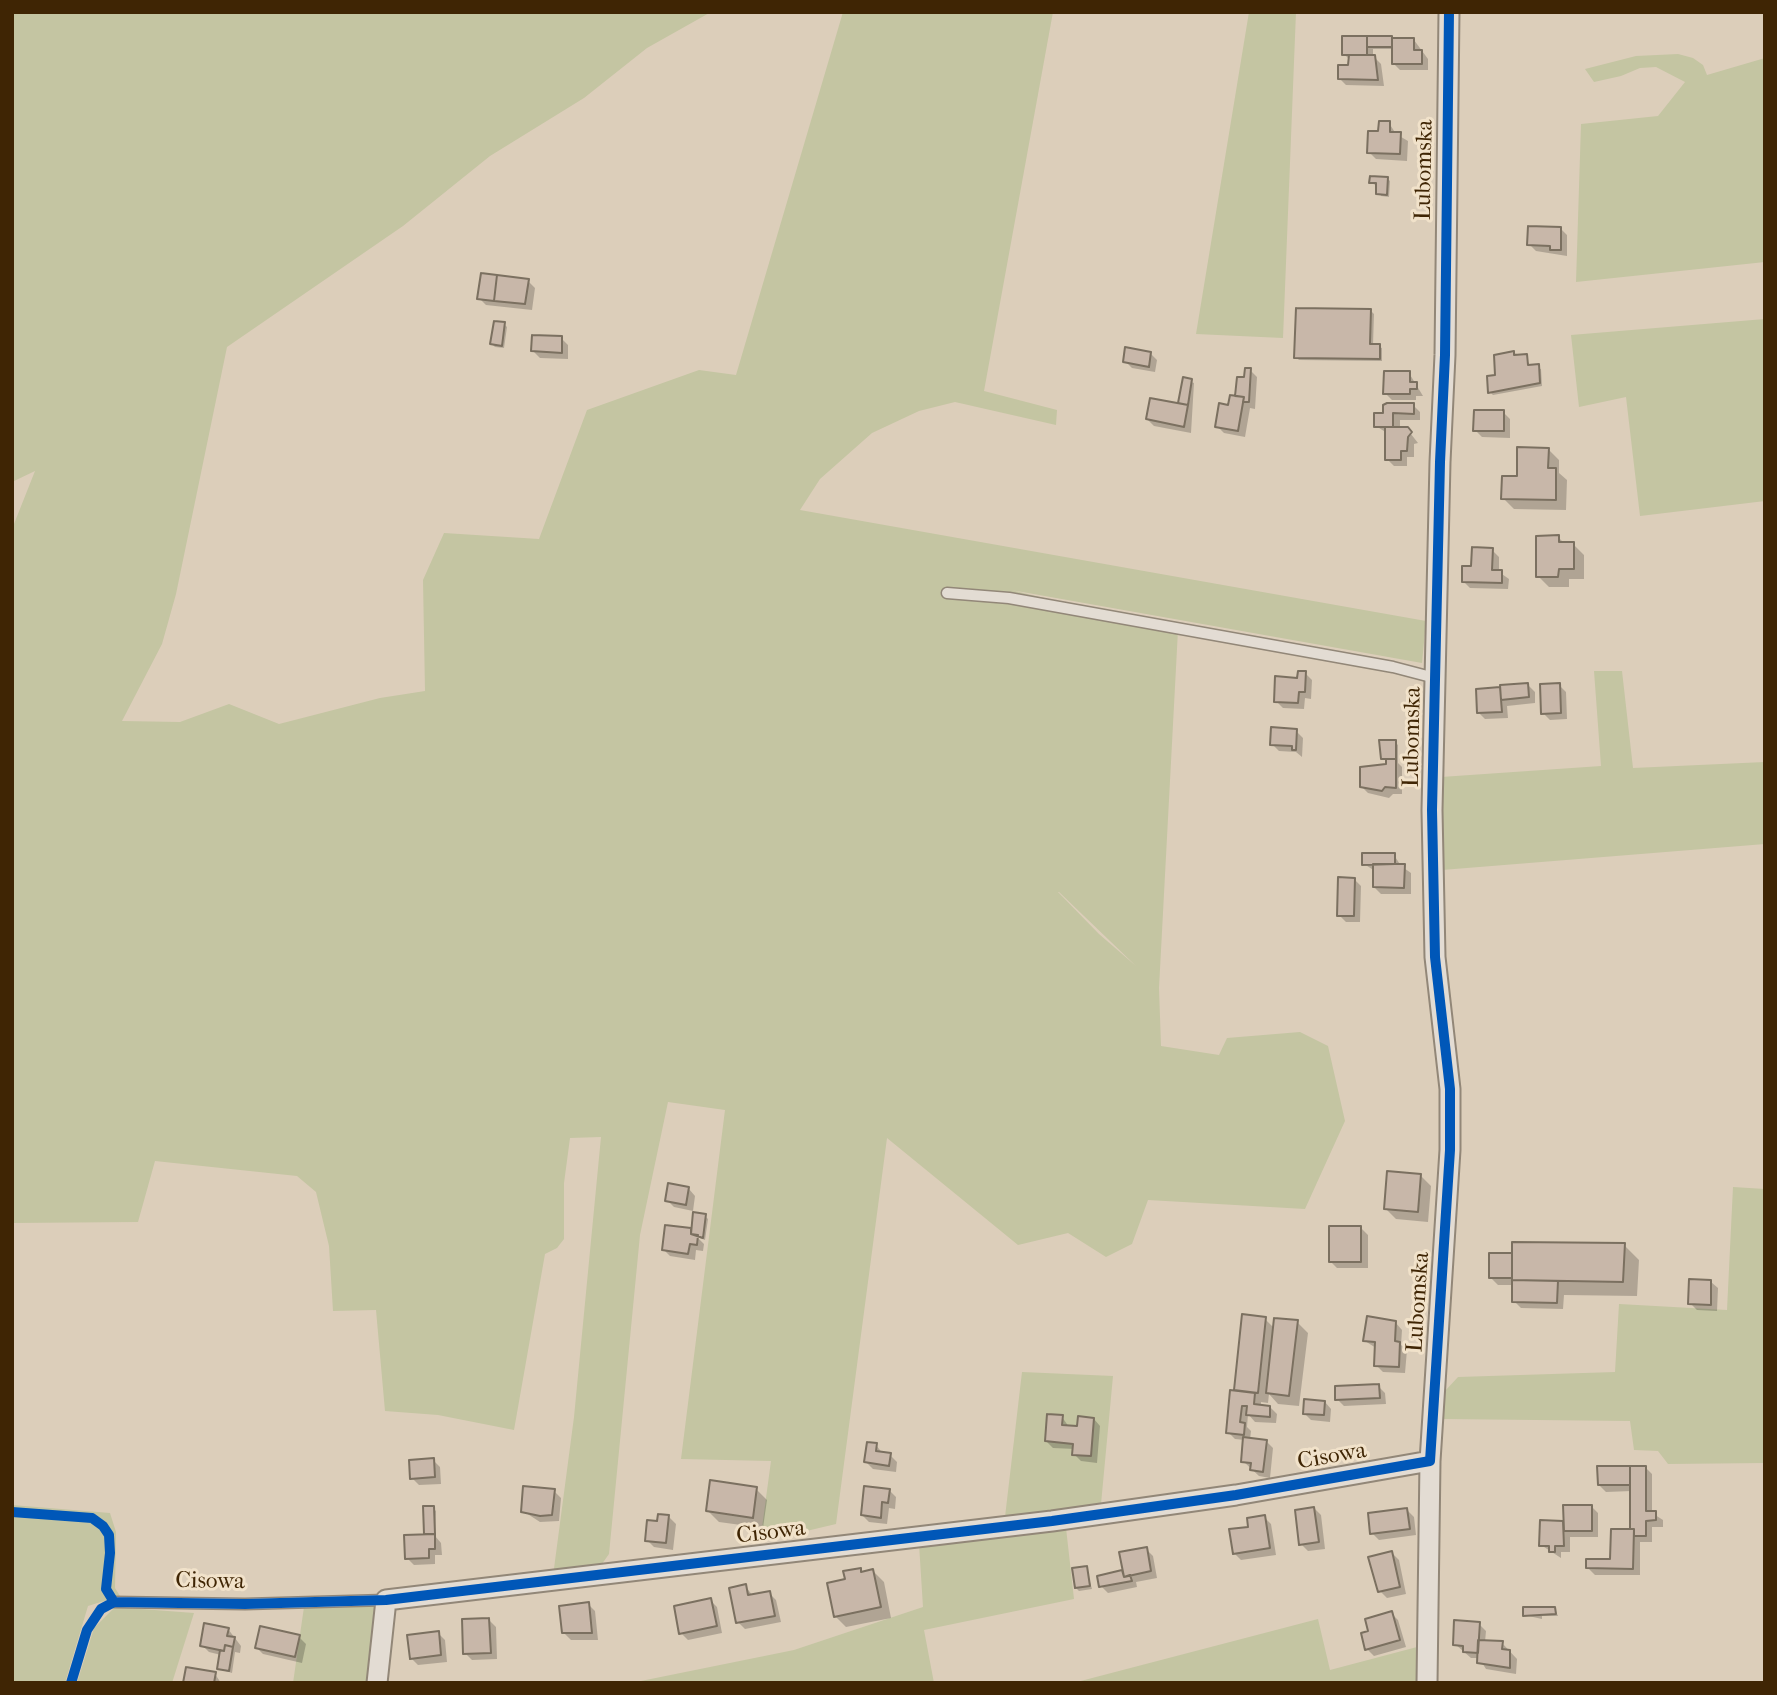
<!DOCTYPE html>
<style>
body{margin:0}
#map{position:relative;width:1777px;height:1695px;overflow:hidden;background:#dcceba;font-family:"IM FELL French Canon",serif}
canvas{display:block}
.frame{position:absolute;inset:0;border:14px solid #3f2504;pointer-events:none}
</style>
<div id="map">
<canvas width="1777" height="1695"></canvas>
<div class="frame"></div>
</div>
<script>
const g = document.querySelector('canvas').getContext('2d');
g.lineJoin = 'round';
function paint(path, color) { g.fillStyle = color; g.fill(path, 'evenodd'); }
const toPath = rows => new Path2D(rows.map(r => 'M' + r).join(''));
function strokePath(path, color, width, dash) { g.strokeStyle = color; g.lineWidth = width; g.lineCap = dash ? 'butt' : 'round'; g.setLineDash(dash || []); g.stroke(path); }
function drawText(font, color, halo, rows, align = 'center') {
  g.font = font + ' "IM FELL French Canon",serif'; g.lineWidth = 6; g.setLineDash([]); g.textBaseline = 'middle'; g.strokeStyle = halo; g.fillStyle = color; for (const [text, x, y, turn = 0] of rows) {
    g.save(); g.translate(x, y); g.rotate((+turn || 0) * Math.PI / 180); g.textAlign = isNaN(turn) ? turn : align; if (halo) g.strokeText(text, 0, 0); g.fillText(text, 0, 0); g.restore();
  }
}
const green = toPath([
 [12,12,711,12,647,48,584,98,490,156,403,226,227,347,176,594,162,644,122,721,180,722,229,704,279,724,380,698,425,691,423,580,444,533,539,539,587,410,699,370,736,375,843,12,1053,12,984,391,1057,410,1056,425,955,402,919,411,872,433,820,479,800,510,1426,621,1422,663,1011,590,1178,630,1159,988,1161,1046,1219,1055,1227,1038,1300,1032,1328,1046,1345,1121,1305,1209,1148,1200,1132,1244,1106,1257,1068,1233,1018,1245,887,1138,836,1524,760,1542,771,1461,681,1459,725,1110,668,1102,640,1235,609,1554,597,1571,553,1576,574,1417,601,1137,570,1138,564,1183,564,1239,557,1248,545,1254,514,1430,438,1415,385,1411,376,1310,333,1311,329,1246,316,1192,297,1176,155,1161,138,1222,12,1223,12,529,35,471,12,482],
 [1058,892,1059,892,1136,966,1099,934],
 [1249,12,1296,12,1283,338,1196,334],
 [1678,54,1693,58,1703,65,1707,75,1765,58,1765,262,1576,282,1581,124,1658,116,1685,82,1656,67,1640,68,1621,76,1594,82,1585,69,1636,56],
 [1765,319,1765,501,1640,516,1626,397,1579,407,1571,335],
 [1594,671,1622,671,1633,768,1765,762,1765,844,1442,870,1441,777,1601,766],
 [1733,1187,1765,1189,1765,1463,1668,1464,1658,1451,1634,1450,1630,1421,1443,1419,1445,1391,1458,1377,1615,1372,1619,1304,1727,1310],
 [1022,1372,1113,1376,1101,1504,1064,1510,1074,1599,924,1630,934,1683,631,1683,794,1650,923,1607,919,1544,1005,1517],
 [12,1505,110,1513,116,1532,115,1588,120,1596,88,1606,65,1683,12,1683],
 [376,1605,370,1683,293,1683,304,1607],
 [115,1607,194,1613,172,1683,77,1683,94,1628],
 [1318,1619,1330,1670,1417,1647,1417,1683,1073,1683]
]);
const shadow = toPath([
 [1343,38,1414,40,1428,59,1428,70,1400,70,1393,63,1393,49,1373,49,1373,56,1381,64,1384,86,1346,85,1339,78,1350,67,1350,60,1344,54],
 [1389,123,1396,134,1408,141,1407,161,1376,159,1369,152],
 [1387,178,1390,181,1389,197,1381,196,1378,186,1371,183],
 [1560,228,1567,235,1567,256,1536,251,1529,244],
 [528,281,535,288,532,310,486,305,479,298],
 [1371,311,1374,314,1373,345,1382,348,1382,361,1299,360,1296,357],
 [504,324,507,327,504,348,495,347,492,344],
 [561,338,568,345,568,359,540,358,533,351],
 [1150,353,1157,360,1155,372,1132,368,1125,361],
 [1513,353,1526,356,1530,367,1541,369,1542,386,1493,395,1490,392,1497,377],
 [1250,370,1257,377,1255,409,1250,408,1245,437,1224,433,1217,426,1237,398],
 [1409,373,1423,396,1416,396,1416,400,1392,400,1385,393],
 [1184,379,1194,383,1191,433,1154,426,1147,419,1180,405],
 [1413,405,1420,412,1420,420,1400,420,1400,429,1407,429,1418,443,1414,444,1414,457,1407,457,1407,466,1394,466,1387,459,1387,433,1376,426,1376,415],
 [1503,412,1510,419,1510,438,1482,437,1475,430],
 [1548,449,1559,460,1559,473,1567,480,1566,510,1514,509,1503,498,1518,478],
 [1558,537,1565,544,1573,544,1584,555,1584,579,1569,579,1569,587,1549,587,1538,576],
 [1492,550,1499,557,1499,572,1509,579,1508,589,1470,588,1463,581],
 [1305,673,1312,680,1311,699,1305,698,1304,709,1283,708,1276,701],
 [1528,685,1535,692,1535,703,1507,706,1508,718,1485,719,1478,712,1477,690],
 [1559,685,1566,692,1567,719,1550,720,1543,713],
 [1296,731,1303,738,1302,757,1296,752,1279,751,1272,744],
 [1395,742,1398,745,1398,763,1402,767,1402,794,1393,794,1389,798,1368,793,1361,786,1373,765,1387,765,1388,761,1383,758],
 [1394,855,1401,866,1411,873,1411,894,1381,894,1374,887,1375,871,1364,864],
 [1354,879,1361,886,1360,922,1346,922,1339,915],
 [1420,1175,1431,1186,1428,1222,1396,1219,1385,1208],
 [689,1189,695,1196,693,1211,674,1207,667,1200],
 [705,1216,708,1219,705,1240,697,1237,704,1244,703,1251,696,1250,695,1260,670,1256,663,1249,667,1227,693,1230],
 [1361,1228,1368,1235,1368,1268,1337,1268,1330,1261],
 [1624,1245,1639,1260,1637,1296,1564,1295,1563,1309,1521,1308,1514,1301,1514,1285,1498,1285,1491,1278,1514,1257],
 [1711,1282,1718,1288,1717,1311,1697,1310,1690,1303],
 [1265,1319,1274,1328,1297,1322,1308,1333,1299,1406,1278,1404,1269,1394,1268,1403,1261,1402,1261,1407,1270,1407,1277,1414,1276,1423,1255,1422,1248,1414,1247,1427,1251,1431,1250,1440,1266,1441,1273,1448,1270,1478,1259,1476,1243,1461,1245,1440,1235,1439,1228,1432,1239,1393,1236,1390],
 [1395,1322,1402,1330,1401,1345,1407,1350,1405,1373,1383,1372,1376,1365,1376,1348,1365,1341],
 [1378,1386,1385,1393,1386,1404,1344,1406,1337,1399],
 [1325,1402,1331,1409,1330,1422,1311,1420,1304,1413],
 [1062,1417,1069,1427,1079,1428,1094,1419,1100,1426,1097,1463,1081,1461,1074,1454,1075,1449,1053,1448,1046,1441],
 [876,1445,883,1454,890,1455,897,1462,896,1472,873,1469,866,1462],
 [433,1460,440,1467,441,1484,419,1485,412,1478],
 [1645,1467,1652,1474,1652,1513,1663,1520,1663,1527,1652,1527,1652,1542,1640,1542,1640,1575,1595,1575,1588,1568,1612,1561,1632,1531,1632,1491,1606,1492,1599,1485],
 [756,1489,767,1500,763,1528,719,1522,708,1511],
 [889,1490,896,1497,895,1509,889,1508,887,1524,869,1522,862,1515],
 [554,1491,561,1498,559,1521,540,1522,523,1511],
 [1591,1506,1598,1513,1598,1537,1570,1537,1570,1552,1561,1552,1561,1558,1541,1545,1541,1522,1565,1522],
 [433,1508,436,1511,435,1536,441,1543,442,1555,435,1555,435,1564,414,1565,407,1558,428,1536,426,1533],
 [1314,1508,1321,1515,1325,1549,1308,1551,1301,1544],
 [1407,1510,1414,1517,1416,1535,1379,1540,1372,1533],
 [669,1517,676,1524,673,1550,654,1547,647,1540],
 [1264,1517,1271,1524,1276,1555,1241,1560,1234,1553,1250,1528],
 [1146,1549,1153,1556,1157,1578,1136,1582,1137,1587,1108,1593,1101,1586,1099,1577,1125,1572],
 [1392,1553,1399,1560,1406,1594,1387,1598,1380,1591],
 [1086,1568,1092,1589,1079,1591,1076,1588],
 [860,1570,863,1573,873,1571,884,1582,891,1618,846,1627,835,1616,847,1581],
 [745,1586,753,1596,769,1593,776,1600,781,1622,745,1629,738,1622],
 [710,1600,717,1607,722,1633,688,1640,681,1633],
 [588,1604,595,1611,598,1640,571,1640,564,1633],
 [1555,1609,1558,1616,1542,1616,1542,1619,1524,1615],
 [1391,1613,1398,1620,1406,1647,1374,1656,1367,1649,1370,1632],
 [489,1620,496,1627,497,1659,472,1660,465,1653],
 [1479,1624,1486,1631,1485,1642,1502,1643,1517,1659,1516,1674,1486,1669,1479,1658,1471,1658,1455,1644],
 [228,1629,241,1646,240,1653,235,1652,232,1673,219,1669,221,1655,209,1652,202,1645],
 [438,1633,445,1640,447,1662,418,1665,411,1658],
 [299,1637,306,1644,302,1663,263,1654,256,1647],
 [215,1674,221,1683,185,1683]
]);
const building = toPath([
 [1342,36,1367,36,1367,55,1342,55,1342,36],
 [1367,36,1392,36,1392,47,1367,47,1367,36],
 [1392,38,1414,38,1414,50,1422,50,1422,64,1392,64,1392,38],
 [1349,55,1375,55,1378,80,1338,79,1338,65,1348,65,1349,55],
 [1379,121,1390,121,1390,132,1401,132,1400,154,1367,153,1368,131,1378,131,1379,121],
 [1370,176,1388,177,1387,195,1376,194,1376,183,1369,183,1370,176],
 [1528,226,1561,227,1561,250,1550,250,1550,246,1527,245,1528,226],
 [481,273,497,275,494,301,477,299,481,273],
 [497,275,529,279,525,304,494,301,497,275],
 [1296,308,1371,309,1370,344,1380,344,1380,359,1294,358,1296,308],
 [494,321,505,322,502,346,490,344,494,321],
 [532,335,562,336,562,353,531,351,532,335],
 [1125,347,1151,352,1149,367,1123,362,1125,347],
 [1514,351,1514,355,1527,354,1528,365,1539,364,1540,383,1488,393,1487,376,1495,375,1494,355,1514,351],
 [1245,368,1251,368,1249,402,1243,402,1244,397,1235,396,1237,377,1244,377,1245,368],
 [1384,371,1410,371,1410,382,1417,382,1417,389,1410,389,1410,394,1383,394,1384,371],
 [1183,377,1192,379,1188,405,1178,403,1183,377],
 [1230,395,1244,397,1238,431,1215,427,1219,403,1228,405,1230,395],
 [1150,398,1188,405,1184,427,1146,419,1150,398],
 [1387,403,1414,403,1414,414,1393,413,1393,427,1374,427,1374,413,1383,413,1383,405,1387,403],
 [1474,410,1504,410,1504,431,1473,431,1474,410],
 [1385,427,1408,427,1412,432,1408,437,1407,451,1401,451,1401,460,1385,460,1385,427],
 [1517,447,1549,448,1548,468,1556,468,1556,500,1501,499,1502,476,1517,476,1517,447],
 [1559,535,1559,542,1574,542,1574,569,1559,569,1558,577,1536,577,1536,536,1559,535],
 [1472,547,1493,548,1492,570,1502,570,1502,583,1462,582,1462,566,1471,566,1472,547],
 [1298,671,1306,671,1305,692,1299,692,1298,703,1274,702,1275,676,1297,678,1298,671],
 [1528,683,1529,697,1501,700,1500,685,1528,683],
 [1560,683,1561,713,1541,714,1540,684,1560,683],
 [1500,687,1502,712,1477,713,1476,689,1500,687],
 [1271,727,1297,729,1296,750,1292,750,1292,746,1270,745,1271,727],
 [1379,740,1396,740,1396,759,1381,759,1379,740],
 [1386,759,1396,759,1396,788,1385,787,1382,791,1360,787,1360,767,1386,764,1386,759],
 [1362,853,1395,853,1395,864,1362,865,1362,853],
 [1373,864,1405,864,1404,888,1373,887,1373,864],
 [1338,877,1355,878,1354,916,1337,916,1338,877],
 [1387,1171,1421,1174,1418,1212,1384,1209,1387,1171],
 [668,1183,689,1187,686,1205,665,1201,668,1183],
 [693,1212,706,1214,703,1238,691,1234,693,1212],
 [665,1225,691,1228,691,1234,698,1235,697,1245,690,1244,688,1254,662,1250,665,1225],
 [1329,1226,1361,1226,1361,1262,1329,1262,1329,1226],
 [1512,1242,1625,1243,1623,1282,1512,1280,1512,1242],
 [1489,1253,1512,1253,1512,1278,1489,1278,1489,1253],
 [1689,1279,1711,1280,1711,1305,1688,1304,1689,1279],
 [1512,1280,1558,1281,1557,1303,1512,1302,1512,1280],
 [1242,1314,1266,1317,1258,1393,1234,1390,1242,1314],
 [1367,1316,1396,1321,1395,1341,1400,1342,1399,1367,1374,1366,1375,1342,1363,1341,1367,1316],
 [1274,1318,1298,1320,1289,1396,1266,1393,1274,1318],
 [1379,1384,1380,1398,1335,1400,1335,1386,1379,1384],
 [1230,1390,1255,1393,1254,1404,1270,1406,1270,1417,1246,1415,1247,1406,1242,1406,1240,1422,1245,1423,1244,1435,1226,1433,1230,1390],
 [1304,1399,1325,1401,1324,1415,1303,1414,1304,1399],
 [1047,1414,1063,1415,1062,1425,1077,1426,1078,1416,1094,1418,1091,1456,1072,1455,1073,1444,1045,1441,1047,1414],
 [1243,1437,1267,1440,1263,1472,1250,1470,1251,1463,1241,1462,1243,1437],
 [867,1442,877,1443,876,1451,891,1453,889,1466,864,1462,867,1442],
 [434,1458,435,1477,410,1479,409,1460,434,1458],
 [1597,1466,1630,1466,1630,1485,1598,1485,1597,1466],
 [1630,1466,1646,1466,1646,1511,1656,1511,1656,1520,1646,1521,1646,1536,1634,1536,1634,1529,1630,1529,1630,1466],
 [710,1480,757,1487,753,1518,706,1511,710,1480],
 [523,1486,555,1489,552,1515,540,1516,521,1512,523,1486],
 [864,1486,890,1489,888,1503,882,1502,881,1518,861,1515,864,1486],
 [1563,1505,1592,1505,1592,1531,1564,1531,1563,1505],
 [423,1506,434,1506,435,1534,424,1534,423,1506],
 [1314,1507,1319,1542,1299,1545,1295,1510,1314,1507],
 [1407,1508,1410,1529,1370,1534,1368,1513,1407,1508],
 [658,1514,669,1515,666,1543,645,1541,647,1520,657,1521,658,1514],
 [1265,1515,1270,1548,1233,1554,1229,1529,1248,1527,1247,1518,1265,1515],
 [1540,1520,1563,1521,1564,1546,1555,1546,1555,1552,1549,1552,1549,1546,1539,1546,1540,1520],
 [1611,1529,1634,1529,1633,1569,1586,1568,1586,1559,1610,1559,1611,1529],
 [435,1534,435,1549,429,1549,429,1558,405,1559,404,1535,435,1534],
 [1147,1547,1151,1571,1124,1577,1119,1552,1147,1547],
 [1392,1551,1400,1587,1378,1592,1368,1557,1392,1551],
 [1087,1566,1090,1586,1075,1588,1072,1568,1087,1566],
 [861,1568,861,1572,873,1569,881,1607,834,1617,827,1583,845,1579,843,1571,861,1568],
 [1122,1570,1124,1577,1130,1575,1132,1581,1099,1587,1097,1576,1122,1570],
 [746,1584,748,1595,770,1591,775,1616,736,1623,729,1588,746,1584],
 [711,1598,717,1626,679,1634,674,1606,711,1598],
 [589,1602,592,1633,562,1633,559,1606,589,1602],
 [1523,1607,1555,1607,1556,1614,1523,1616,1523,1607],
 [1392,1611,1400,1640,1365,1650,1361,1633,1368,1631,1365,1619,1392,1611],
 [489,1618,491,1653,463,1654,462,1619,489,1618],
 [1454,1620,1480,1622,1478,1653,1463,1652,1463,1646,1453,1645,1454,1620],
 [204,1623,229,1628,227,1636,235,1637,233,1647,225,1645,224,1651,200,1646,204,1623],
 [260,1626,300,1635,295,1657,255,1648,260,1626],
 [439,1631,441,1655,410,1659,407,1635,439,1631],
 [1478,1640,1503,1641,1502,1649,1510,1650,1510,1668,1477,1663,1478,1640],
 [225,1645,233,1647,229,1671,217,1669,220,1650,224,1651,225,1645],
 [186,1667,216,1672,214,1683,183,1683,186,1667]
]);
const service = toPath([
 [947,593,1009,598,1393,667,1435,678],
 [114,1602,245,1604,386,1600]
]);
const minor = toPath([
 [377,1683,386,1600,1052,1521,1236,1495,1430,1461],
 [1427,1683,1430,1461,1450,1150,1450,1089,1435,957,1432,810,1440,462,1445,355,1449,12]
]);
const cycleway = toPath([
 [12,1512,92,1518,103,1526,109,1535,110,1553,106,1589,114,1602],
 [71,1683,87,1630,101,1609,114,1602,245,1604,386,1600,1052,1521,1236,1495,1430,1461,1450,1150,1450,1089,1435,957,1432,810,1440,462,1445,355,1449,12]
]);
const streetNames = [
 ["Lubomska",1425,170,-89],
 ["Lubomska",1413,737,-89],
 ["Lubomska",1419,1302,-86],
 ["Cisowa",1332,1457,-10],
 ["Cisowa",771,1533,-7],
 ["Cisowa",210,1582,1]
];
paint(green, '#c4c5a2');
paint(shadow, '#0003');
paint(building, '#c8b7a9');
strokePath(building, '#7b7060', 2);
strokePath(service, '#928778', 13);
strokePath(minor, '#928778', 23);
strokePath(service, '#e3dcd3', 10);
strokePath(minor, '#e3dcd3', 19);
strokePath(cycleway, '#0057b8', 10);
drawText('23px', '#3f2504', '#f1e2ca', streetNames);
</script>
